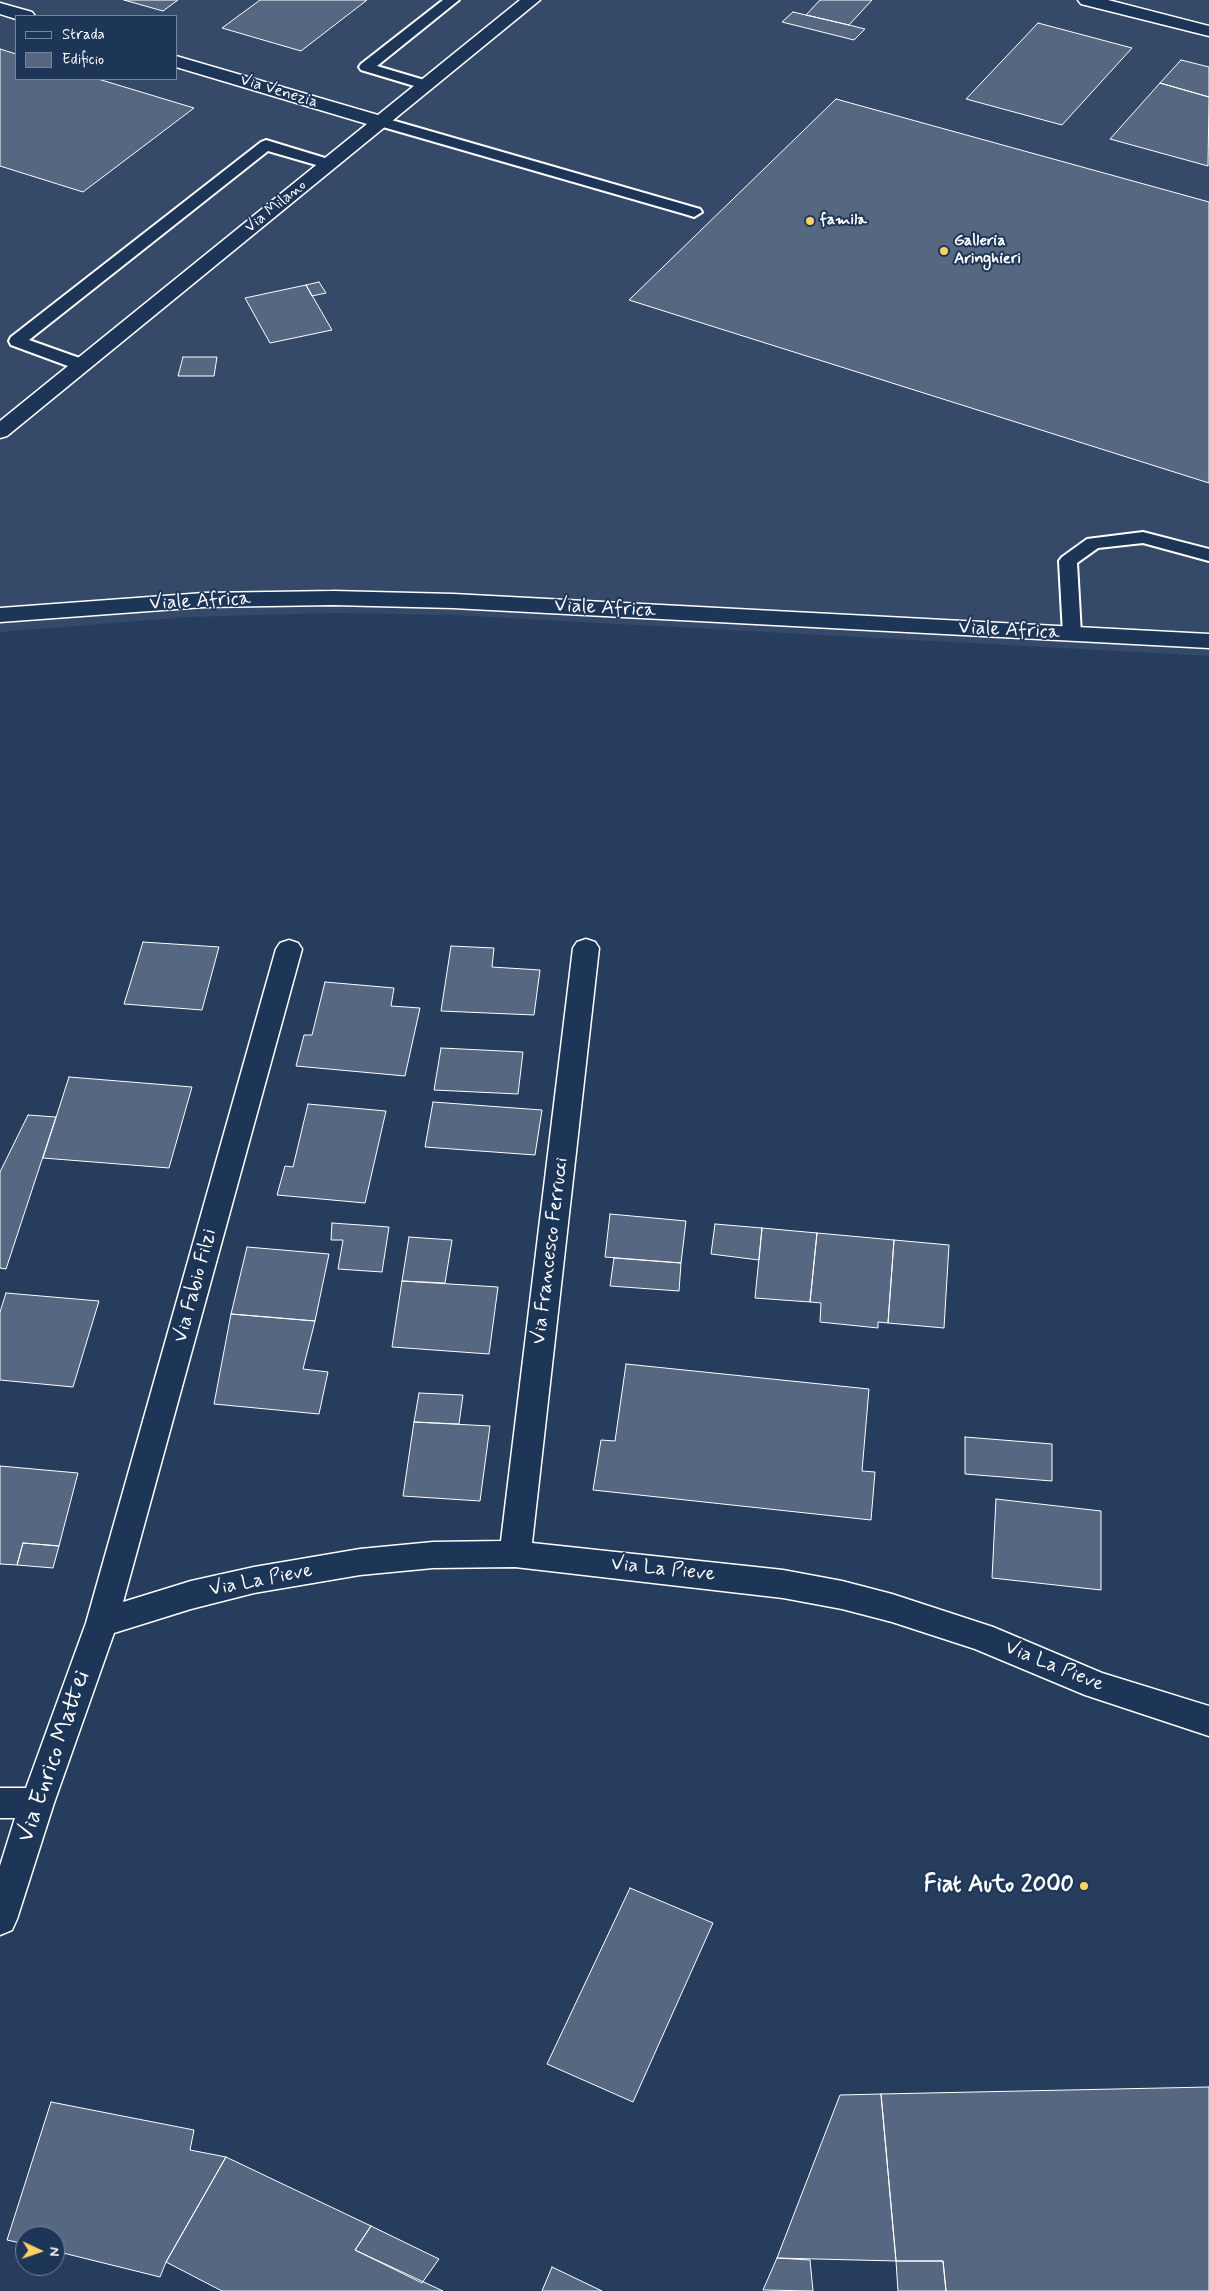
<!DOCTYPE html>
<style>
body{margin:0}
#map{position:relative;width:1209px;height:2291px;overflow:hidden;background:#263d5e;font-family:Mynerve,sans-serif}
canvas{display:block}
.legend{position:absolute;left:15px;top:15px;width:162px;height:65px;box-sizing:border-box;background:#1d3557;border:1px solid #77869a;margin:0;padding:6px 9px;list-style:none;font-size:15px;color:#fff}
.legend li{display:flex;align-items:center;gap:10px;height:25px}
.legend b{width:25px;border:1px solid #77869a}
.north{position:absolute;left:15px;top:2226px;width:50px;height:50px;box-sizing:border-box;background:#1d3557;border:1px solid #77869a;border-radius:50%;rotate:93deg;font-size:14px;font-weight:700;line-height:20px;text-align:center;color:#fff}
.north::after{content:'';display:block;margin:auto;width:18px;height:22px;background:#ffd166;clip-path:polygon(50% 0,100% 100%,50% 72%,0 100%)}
</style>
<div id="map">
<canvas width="1209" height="2291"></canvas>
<ul class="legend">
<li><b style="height:6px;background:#1d3557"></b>Strada</li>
<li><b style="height:14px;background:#556781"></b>Edificio</li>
</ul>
<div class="north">N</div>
</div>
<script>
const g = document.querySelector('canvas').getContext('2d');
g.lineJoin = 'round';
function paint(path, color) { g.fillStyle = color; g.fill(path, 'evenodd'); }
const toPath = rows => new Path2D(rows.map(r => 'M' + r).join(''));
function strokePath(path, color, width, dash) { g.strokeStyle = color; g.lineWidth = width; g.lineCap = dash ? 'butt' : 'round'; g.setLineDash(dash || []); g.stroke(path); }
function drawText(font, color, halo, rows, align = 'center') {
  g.font = font + ' Mynerve,sans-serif'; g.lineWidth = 4; g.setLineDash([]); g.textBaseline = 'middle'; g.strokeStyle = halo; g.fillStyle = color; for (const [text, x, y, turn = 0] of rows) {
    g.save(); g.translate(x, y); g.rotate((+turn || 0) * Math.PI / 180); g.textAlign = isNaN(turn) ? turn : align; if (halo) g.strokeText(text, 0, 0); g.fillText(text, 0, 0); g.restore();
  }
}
const built = toPath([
 [0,0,1209,0,1209,656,452,615,334,613,189,617,0,632],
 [16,16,176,16,176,79,16,79]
]);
const building = toPath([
 [124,0,178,0,163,11,124,0],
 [260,0,367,0,301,51,222,28,260,0],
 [820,0,872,0,849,25,806,15,820,0],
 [793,12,849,25,865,29,854,40,782,22,793,12],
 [1038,23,1132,48,1062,125,966,99,1038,23],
 [0,49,16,54,16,79,98,79,194,108,83,192,0,166,0,49],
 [1181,60,1209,67,1209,97,1160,83,1181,60],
 [1160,83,1209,97,1208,166,1110,139,1160,83],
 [836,99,1209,202,1209,483,629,300,836,99],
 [319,282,326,293,312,296,306,285,319,282],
 [306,285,332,330,270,343,245,298,306,285],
 [183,357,217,357,214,376,178,376,183,357],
 [143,942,219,947,202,1010,124,1004,143,942],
 [451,946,494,948,492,967,540,970,534,1015,441,1011,451,946],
 [325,982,394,988,391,1006,420,1008,405,1076,296,1066,304,1035,312,1035,325,982],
 [441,1048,523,1052,518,1094,434,1090,441,1048],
 [69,1077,192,1087,169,1168,43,1158,69,1077],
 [433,1102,542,1110,535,1155,425,1147,433,1102],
 [308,1104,386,1111,365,1203,277,1195,285,1166,293,1167,308,1104],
 [28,1115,56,1117,6,1269,0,1268,0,1172,28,1115],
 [610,1214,686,1221,681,1263,605,1257,610,1214],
 [332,1223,389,1227,382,1272,338,1269,343,1240,331,1240,332,1223],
 [715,1224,762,1228,759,1260,711,1254,715,1224],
 [762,1228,817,1233,810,1302,755,1298,762,1228],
 [817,1233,894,1240,888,1323,878,1322,878,1328,820,1322,821,1303,810,1302,817,1233],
 [409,1237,452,1240,445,1283,402,1281,409,1237],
 [894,1240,949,1245,944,1328,888,1323,894,1240],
 [247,1247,329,1254,315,1321,231,1314,247,1247],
 [614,1258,681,1263,679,1291,610,1286,614,1258],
 [402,1281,498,1287,489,1354,392,1347,402,1281],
 [6,1293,99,1301,73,1387,0,1380,0,1312,6,1293],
 [231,1314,315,1321,303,1369,328,1372,319,1414,214,1404,231,1314],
 [626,1364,869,1389,862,1471,875,1472,871,1520,593,1490,601,1440,615,1441,626,1364],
 [419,1393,463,1395,459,1424,414,1422,419,1393],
 [414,1422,490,1426,480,1501,403,1496,414,1422],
 [965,1437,1052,1444,1052,1481,965,1474,965,1437],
 [0,1466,78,1473,59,1546,23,1543,17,1565,0,1564,0,1466],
 [996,1499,1101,1511,1101,1590,992,1578,996,1499],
 [23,1543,59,1546,53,1568,17,1565,23,1543],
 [630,1888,713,1923,633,2102,547,2064,630,1888],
 [1209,2087,1209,2291,946,2291,943,2261,896,2261,881,2094,1209,2087],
 [881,2094,896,2261,777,2258,840,2095,881,2094],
 [51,2102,194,2130,190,2150,226,2157,166,2262,160,2277,55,2251,55,2236,25,2236,25,2244,7,2240,51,2102],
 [226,2157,371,2226,355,2250,443,2291,222,2291,166,2262,226,2157],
 [371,2226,439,2259,422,2283,355,2250,371,2226],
 [777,2258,810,2260,813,2291,763,2290,777,2258],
 [896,2261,943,2261,946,2291,898,2291,896,2261],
 [552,2267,602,2291,542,2291,552,2267]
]);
const lane = toPath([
 [443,0,459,0,377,66,431,82,433,85,431,88,421,88,361,70,359,67,361,64,443,0],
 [381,117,700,209,702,212,694,217,688,215,376,125,373,122,381,117],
 [266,140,335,161,338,164,330,169,268,151,29,340,88,361,90,365,88,369,76,369,11,345,9,341,11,337,261,142,266,140],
 [1143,532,1209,549,1209,561,1143,543,1098,548,1077,563,1081,634,1079,638,1072,640,1065,638,1063,634,1059,561,1062,557,1087,539,1143,532]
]);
const street = toPath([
 [520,0,540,0,7,436,0,438,0,421,367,124,176,67,176,56,378,115,520,0],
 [1078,0,1108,0,1209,26,1209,36,1081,4,1078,0],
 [0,3,32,12,35,16,16,16,16,19,0,14,0,3],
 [333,591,453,594,1209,634,1209,648,453,608,333,605,204,607,0,622,0,608,204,593,333,591],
 [586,939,595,942,599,948,532,1543,783,1570,842,1581,892,1594,993,1627,1102,1673,1209,1706,1209,1736,1085,1695,975,1649,892,1622,842,1609,783,1598,515,1567,433,1568,360,1575,254,1593,191,1609,114,1633,54,1803,17,1919,12,1930,0,1935,0,1866,15,1818,0,1818,0,1788,26,1788,86,1623,276,949,280,943,289,940,298,943,302,949,123,1602,191,1581,254,1567,360,1549,433,1542,501,1541,573,948,577,942,586,939]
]);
const markers = [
 [810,221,5,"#ffd166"],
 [944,251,5,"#ffd166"],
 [1084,1886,5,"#ffd166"]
];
const farStreetnames = [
 ["Via Venezia",279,92,17],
 ["Via Milano",276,207,-39]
];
const farPoinames = [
 ["famila",820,221],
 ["Galleria",954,242],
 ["Aringhieri",954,260]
];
const streetNames = [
 ["Viale Africa",200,602,-3],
 ["Viale Africa",605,609,3],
 ["Viale Africa",1009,631,3],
 ["Via Francesco Ferrucci",551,1251,-83],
 ["Via Fabio Filzi",196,1286,-75],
 ["Via La Pieve",663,1570,6],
 ["Via La Pieve",261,1581,-11],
 ["Via La Pieve",1054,1667,22]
];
const nearStreetnames = [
 ["Via Enrico Mattei",55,1757,-71]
];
const nearPoinames = [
 ["Fiat Auto 2000",1074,1886]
];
paint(built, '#344a68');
paint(building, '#556781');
strokePath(building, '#fff', 1);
strokePath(lane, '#fff', 4);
strokePath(street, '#fff', 3);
paint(lane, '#1d3557');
paint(street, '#1d3557');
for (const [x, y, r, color] of markers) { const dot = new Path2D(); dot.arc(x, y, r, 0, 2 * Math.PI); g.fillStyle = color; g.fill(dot); strokePath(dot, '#1d3557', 2); }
drawText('16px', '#fff', '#1d3557', farStreetnames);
drawText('bold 16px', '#fff', '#1d3557', farPoinames, 'left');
drawText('20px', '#fff', '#1d3557', streetNames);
drawText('24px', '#fff', '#1d3557', nearStreetnames);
drawText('bold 24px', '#fff', '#1d3557', nearPoinames, 'right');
</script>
